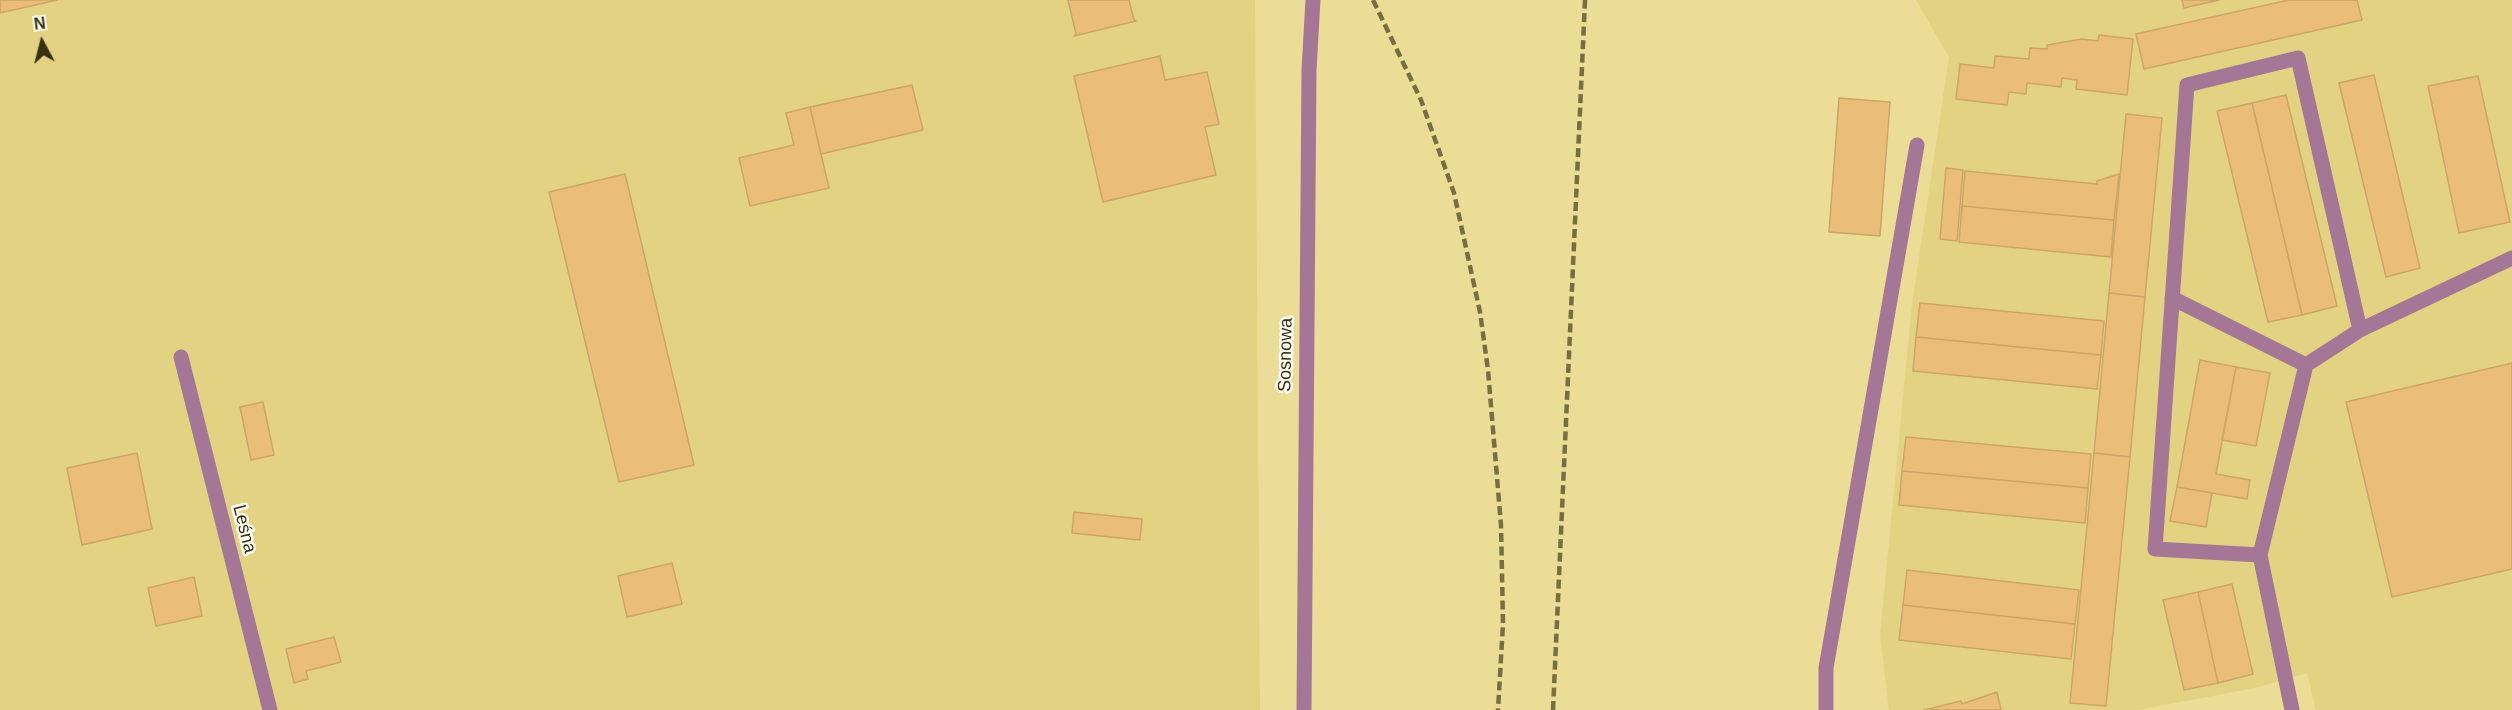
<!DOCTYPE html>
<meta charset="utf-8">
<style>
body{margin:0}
#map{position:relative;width:2512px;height:710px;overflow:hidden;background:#ecdd96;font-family:Arial,sans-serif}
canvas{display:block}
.north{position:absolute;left:12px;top:12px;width:60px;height:60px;-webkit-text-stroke:4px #fffdf6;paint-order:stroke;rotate:353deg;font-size:16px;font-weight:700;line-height:24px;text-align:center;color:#373113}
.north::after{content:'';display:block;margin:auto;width:21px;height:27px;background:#373113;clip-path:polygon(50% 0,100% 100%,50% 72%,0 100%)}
</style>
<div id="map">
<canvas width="2512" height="710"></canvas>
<div class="north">N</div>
</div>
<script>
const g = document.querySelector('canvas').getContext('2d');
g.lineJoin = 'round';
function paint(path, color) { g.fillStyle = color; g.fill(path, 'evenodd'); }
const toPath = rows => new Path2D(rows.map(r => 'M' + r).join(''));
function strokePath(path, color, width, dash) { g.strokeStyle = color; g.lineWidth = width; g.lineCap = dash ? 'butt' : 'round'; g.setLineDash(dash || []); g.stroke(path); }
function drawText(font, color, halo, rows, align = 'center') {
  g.font = font + ' Arial,sans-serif'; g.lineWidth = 5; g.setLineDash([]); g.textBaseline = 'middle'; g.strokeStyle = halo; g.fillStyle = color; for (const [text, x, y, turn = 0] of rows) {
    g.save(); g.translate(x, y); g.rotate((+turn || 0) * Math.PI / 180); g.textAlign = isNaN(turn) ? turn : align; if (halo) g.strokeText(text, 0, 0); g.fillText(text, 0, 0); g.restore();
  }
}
const built = toPath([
 [0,0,1255,0,1260,710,0,710],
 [1916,0,2512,0,2512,710,2316,710,2307,673,2255,688,2138,710,1889,710,1880,635,1912,304,1949,57]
]);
const building = toPath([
 [0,0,57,0,0,13,0,0],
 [1068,0,1129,0,1134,20,1136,21,1074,36,1076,34,1068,0],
 [2182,0,2219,0,2184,8,2182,0],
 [2289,0,2357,0,2362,20,2144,69,2136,34,2289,0],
 [2099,35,2133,39,2127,95,2076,89,2077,80,2062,78,2061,87,2027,83,2026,94,2009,92,2007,105,1956,99,1960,64,1994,68,1995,56,2029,59,2030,48,2047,49,2047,45,2082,39,2098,41,2099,35],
 [1160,56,1165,80,1207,72,1219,124,1205,127,1216,175,1103,202,1074,76,1160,56],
 [2374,75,2420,268,2386,277,2339,83,2374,75],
 [2478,76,2510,222,2459,233,2428,86,2478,76],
 [912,85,923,130,821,154,810,107,912,85],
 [2286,95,2337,306,2302,315,2252,103,2286,95],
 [1839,98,1890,102,1880,236,1829,232,1839,98],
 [2252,103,2302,315,2268,322,2217,111,2252,103],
 [810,107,829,188,750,206,739,158,794,145,786,113,810,107],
 [2126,114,2162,118,2145,297,2109,293,2126,114],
 [1946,168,1963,170,1957,241,1940,239,1946,168],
 [1965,171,2097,184,2097,181,2119,174,2114,220,1962,206,1965,171],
 [625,174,694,465,619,482,549,192,625,174],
 [1962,206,2114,220,2111,257,1959,242,1962,206],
 [2109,293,2145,297,2130,457,2094,453,2109,293],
 [1920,303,2104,321,2101,355,1916,337,1920,303],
 [1916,337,2101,355,2097,389,1913,371,1916,337],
 [2200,360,2236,367,2216,474,2250,480,2247,499,2177,487,2200,360],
 [2512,363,2512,569,2392,597,2346,402,2512,363],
 [2236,367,2270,373,2256,446,2222,440,2236,367],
 [263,402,274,455,251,460,240,407,263,402],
 [1906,437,2091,454,2088,488,1902,471,1906,437],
 [137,453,152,529,82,545,67,468,137,453],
 [2094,453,2130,457,2106,706,2070,703,2094,453],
 [1902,471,2088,488,2085,523,1899,505,1902,471],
 [2177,487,2212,493,2206,527,2170,521,2177,487],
 [1074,512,1142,519,1140,540,1072,533,1074,512],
 [672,563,682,604,627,617,618,576,672,563],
 [1907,570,2079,590,2075,624,1903,605,1907,570],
 [194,577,202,616,156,626,148,588,194,577],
 [2232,584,2253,674,2218,683,2198,592,2232,584],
 [2198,592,2218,683,2184,690,2163,600,2198,592],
 [1903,605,2075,624,2071,659,1899,640,1903,605],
 [334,637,341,662,306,671,308,679,294,683,286,649,334,637],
 [1997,692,2001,710,1924,710,1961,701,1962,704,1997,692]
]);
const minor = toPath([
 [2172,298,2306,365],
 [181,357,270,710],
 [2260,555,2155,549,2187,85,2298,58,2360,330],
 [1304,710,1309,70,1313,0],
 [1826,710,1826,668,1917,145],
 [2292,710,2260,555,2306,365,2360,330,2512,258]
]);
const rail = toPath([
 [1373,0,1421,100,1454,193,1480,312,1488,370,1501,525,1503,624,1498,710],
 [1553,710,1585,0]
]);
const streetNames = [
 ["Sosnowa",1286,355,-89],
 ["Leśna",244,529,76]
];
paint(built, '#e3d282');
paint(building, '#eabe79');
strokePath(building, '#cca567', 1.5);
strokePath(minor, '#a57797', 15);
strokePath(rail, '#776e41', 4.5, [9, 4.5]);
drawText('18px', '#373113', '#fffdf6', streetNames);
</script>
